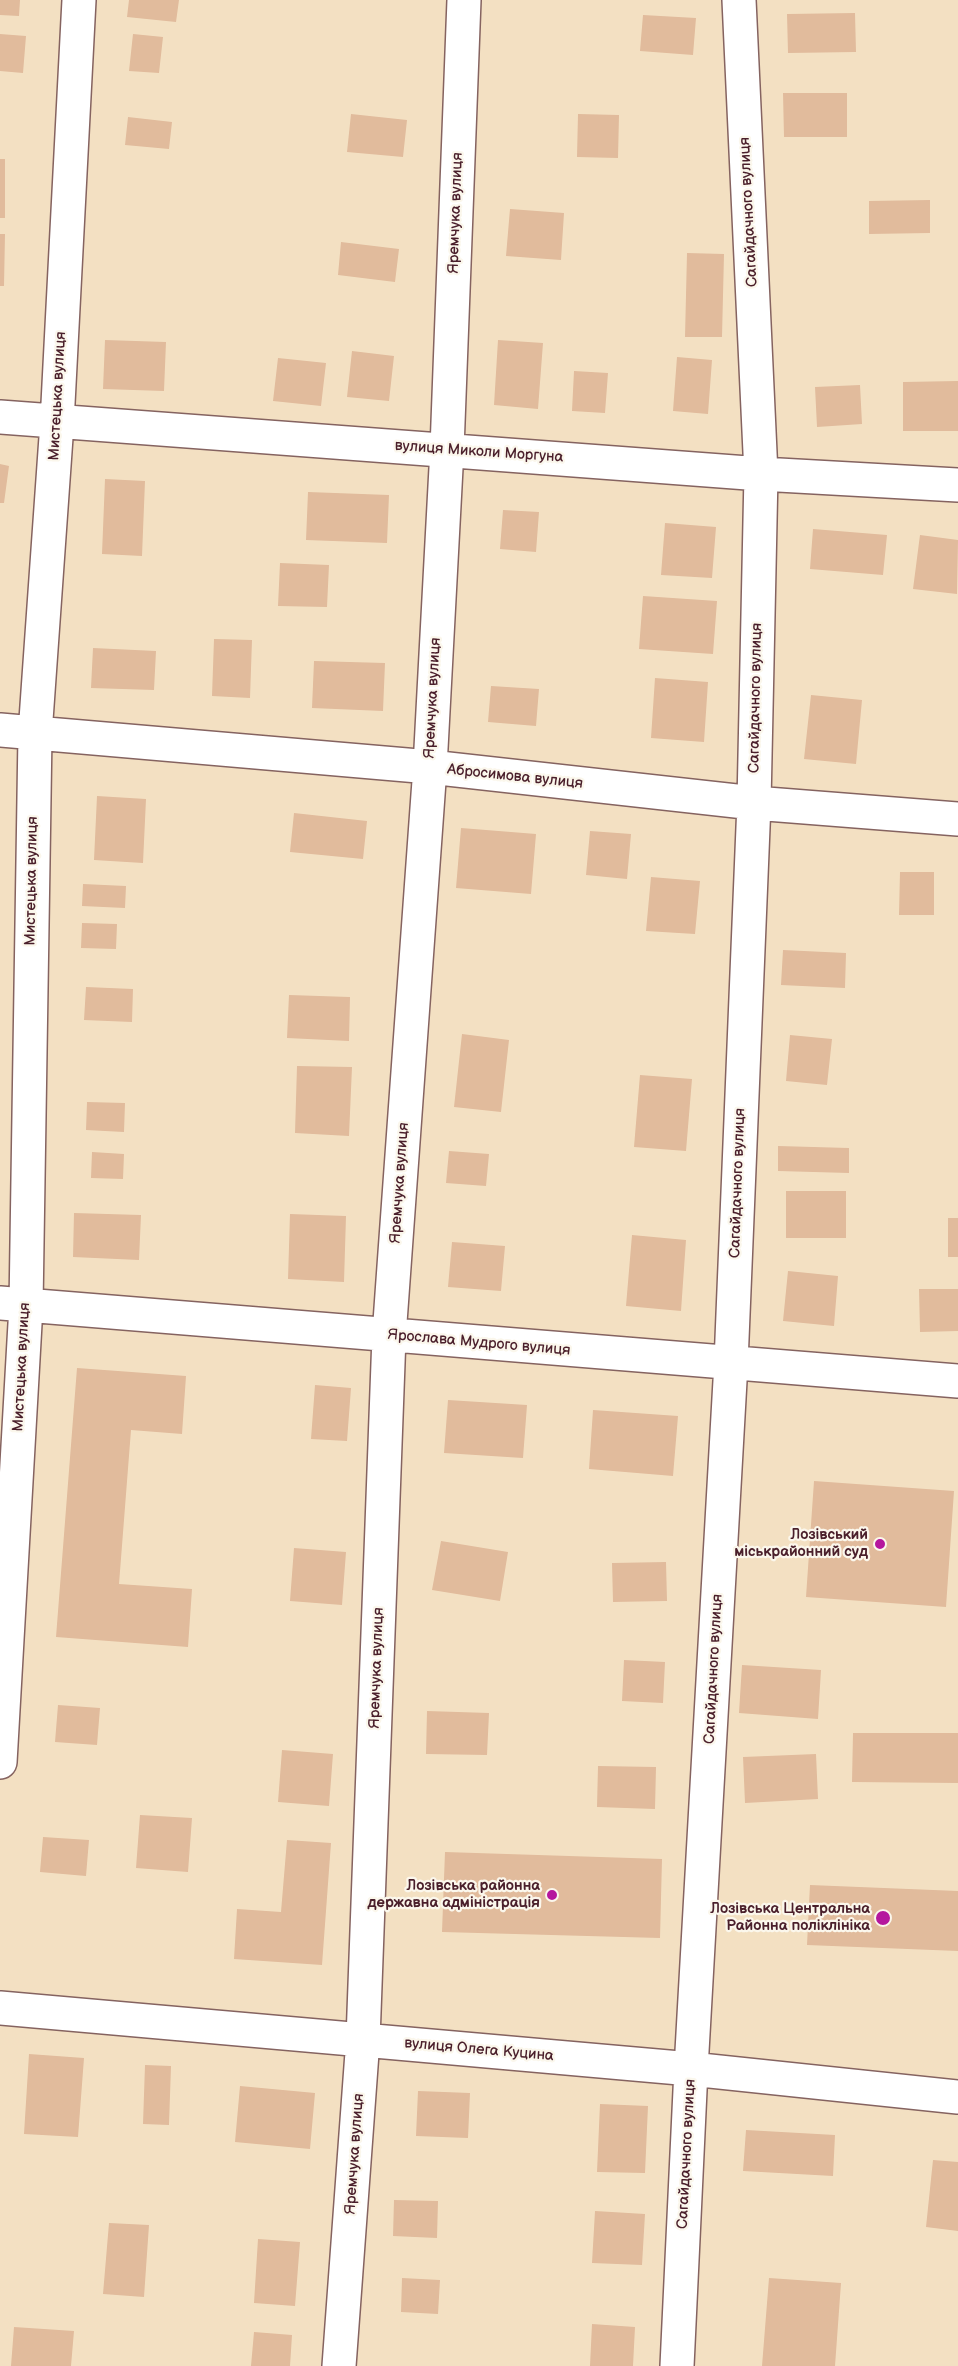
<!DOCTYPE html>
<meta charset="utf-8">
<style>
body{margin:0}
canvas{display:block;background:#f3e0c2}
</style>
<canvas width="958" height="2366"></canvas>
<script>
const g = document.querySelector('canvas').getContext('2d');
g.lineJoin = 'round';
function paint(path, color) { g.fillStyle = color; g.fill(path, 'evenodd'); }
const toPath = rows => new Path2D(rows.map(r => 'M' + r).join(''));
function strokePath(path, color, width, dash) { g.strokeStyle = color; g.lineWidth = width; g.lineCap = dash ? 'butt' : 'round'; g.setLineDash(dash || []); g.stroke(path); }
function drawText(font, color, halo, rows, align = 'center') {
  g.font = font + ' "Balsamiq Sans",sans-serif'; g.lineWidth = 4.5; g.setLineDash([]); g.textBaseline = 'middle'; g.strokeStyle = halo; g.fillStyle = color; for (const [text, x, y, turn = 0] of rows) {
    g.save(); g.translate(x, y); g.rotate((+turn || 0) * Math.PI / 180); g.textAlign = isNaN(turn) ? turn : align; if (halo) g.strokeText(text, 0, 0); g.fillText(text, 0, 0); g.restore();
  }
}
const building = toPath([
 [0,0,20,0,19,16,0,15],
 [129,0,179,0,176,22,127,17],
 [855,13,856,52,788,53,787,14],
 [643,15,696,18,693,55,640,51],
 [0,34,26,36,23,73,0,71],
 [133,34,163,37,159,73,129,71],
 [783,93,847,93,847,137,784,137],
 [351,114,407,120,403,157,347,152],
 [578,114,619,115,618,158,577,157],
 [128,117,172,122,169,149,125,145],
 [0,159,5,159,5,218,0,218],
 [930,200,930,233,869,234,869,201],
 [510,209,564,213,561,260,506,256],
 [0,234,5,234,4,286,0,286],
 [341,242,399,249,395,282,338,275],
 [687,253,724,254,722,337,685,337],
 [105,340,166,342,164,391,103,389],
 [498,340,543,343,538,409,494,405],
 [352,351,394,356,389,401,347,397],
 [677,357,712,360,708,414,673,411],
 [278,358,326,363,321,406,273,401],
 [574,371,608,373,605,413,572,411],
 [958,381,958,431,903,431,903,382],
 [860,385,862,424,817,427,815,387],
 [0,464,9,466,4,503,0,503],
 [105,479,145,481,142,556,102,554],
 [308,492,389,495,387,543,306,540],
 [503,510,539,512,536,552,500,549],
 [665,523,716,527,712,578,661,575],
 [813,529,887,535,883,575,810,569],
 [920,535,958,540,957,594,913,589],
 [280,563,329,565,327,607,278,606],
 [643,596,717,601,713,654,639,649],
 [214,639,252,640,250,698,212,696],
 [93,648,156,651,154,690,91,688],
 [314,661,385,663,383,711,312,708],
 [655,678,708,682,704,742,651,738],
 [491,686,539,689,536,726,488,722],
 [811,695,862,700,856,764,804,759],
 [97,796,146,799,143,863,94,860],
 [294,813,367,821,363,859,290,852],
 [461,828,536,834,531,894,456,888],
 [590,831,631,834,627,879,586,875],
 [900,872,934,872,934,915,899,915],
 [651,877,700,881,695,934,646,931],
 [83,884,126,886,125,908,82,906],
 [82,923,117,924,116,949,81,948],
 [783,950,846,953,845,988,781,985],
 [86,987,133,989,132,1022,84,1020],
 [289,995,350,997,349,1041,287,1038],
 [462,1034,509,1040,501,1112,454,1107],
 [790,1035,832,1039,827,1085,786,1081],
 [297,1066,352,1067,349,1136,295,1133],
 [640,1075,692,1079,686,1151,634,1147],
 [87,1102,125,1103,124,1132,86,1130],
 [778,1146,849,1148,849,1173,778,1171],
 [449,1151,489,1154,486,1186,446,1183],
 [92,1152,124,1154,123,1179,91,1178],
 [786,1191,846,1191,846,1238,786,1238],
 [74,1213,141,1215,139,1260,73,1257],
 [290,1214,346,1216,344,1282,288,1279],
 [948,1218,958,1218,958,1257,948,1257],
 [632,1235,686,1240,681,1311,626,1306],
 [452,1242,505,1246,501,1291,448,1287],
 [788,1271,838,1276,834,1326,783,1321],
 [919,1289,958,1289,958,1331,920,1332],
 [77,1368,186,1376,182,1434,131,1430,119,1584,192,1589,188,1647,56,1637],
 [315,1385,351,1388,347,1441,311,1439],
 [448,1400,527,1405,523,1458,444,1453],
 [593,1410,678,1416,673,1476,589,1469],
 [814,1481,954,1491,946,1607,806,1597],
 [441,1541,508,1552,500,1601,432,1590],
 [294,1548,346,1552,342,1605,290,1601],
 [666,1562,667,1601,613,1602,612,1563],
 [624,1660,665,1662,663,1703,622,1701],
 [742,1665,821,1670,818,1719,739,1713],
 [58,1705,100,1708,97,1745,55,1742],
 [427,1711,489,1713,487,1755,426,1754],
 [853,1733,958,1733,958,1783,852,1782],
 [282,1750,333,1754,329,1806,278,1802],
 [816,1754,818,1799,745,1803,743,1757],
 [598,1766,656,1767,655,1809,597,1807],
 [140,1815,192,1818,188,1872,136,1868],
 [43,1837,89,1840,86,1876,40,1872],
 [287,1840,331,1843,322,1965,234,1959,237,1909,281,1912],
 [445,1852,662,1859,660,1938,442,1932],
 [810,1885,958,1891,958,1951,807,1945],
 [29,2054,84,2058,78,2137,24,2134],
 [145,2065,171,2066,169,2125,143,2124],
 [240,2086,315,2093,310,2149,235,2142],
 [418,2091,470,2093,468,2138,416,2136],
 [600,2104,648,2106,645,2173,597,2172],
 [746,2130,835,2135,833,2176,743,2171],
 [933,2160,958,2162,958,2231,926,2227],
 [394,2200,438,2201,437,2238,393,2236],
 [595,2211,645,2214,642,2265,592,2263],
 [109,2223,149,2225,144,2297,103,2294],
 [258,2239,300,2242,295,2306,254,2303],
 [402,2278,440,2280,438,2314,401,2312],
 [769,2278,841,2283,835,2366,762,2366],
 [592,2324,635,2327,633,2366,590,2366],
 [14,2327,74,2331,71,2366,11,2366],
 [254,2332,292,2335,290,2366,251,2366]
]);
const minor = toPath([
 [0,417,761,474,958,485],
 [0,730,430,767,754,803,958,819],
 [0,1303,958,1381],
 [0,1762,26,1306,35,734,57,423,79,0],
 [0,2008,691,2069,958,2097],
 [339,2366,363,2039,389,1336,430,767,447,449,464,0],
 [677,2366,691,2069,731,1363,754,803,761,474,739,0]
]);
const markers = [
 [880,1544,6,"#b5179e"],
 [552,1895,6,"#b5179e"],
 [883,1918,8,"#b5179e"]
];
const streetNames = [
 ["Сагайдачного вулиця",749,212,-93],
 ["Яремчука вулиця",456,213,-88],
 ["Мистецька вулиця",58,396,-87],
 ["вулиця Миколи Моргуна",479,452,4],
 ["Яремчука вулиця",433,698,-87],
 ["Сагайдачного вулиця",756,698,-89],
 ["Абросимова вулиця",515,777,6],
 ["Мистецька вулиця",32,881,-89],
 ["Яремчука вулиця",400,1183,-86],
 ["Сагайдачного вулиця",738,1183,-88],
 ["Ярослава Мудрого вулиця",479,1343,5],
 ["Мистецька вулиця",22,1367,-87],
 ["Яремчука вулиця",377,1668,-88],
 ["Сагайдачного вулиця",714,1669,-87],
 ["вулиця Олега Куцина",479,2050,5],
 ["Яремчука вулиця",355,2154,-86],
 ["Сагайдачного вулиця",687,2154,-87]
];
const poiNames = [
 ["Лозівський",868,1535],
 ["міськрайонний суд",868,1552],
 ["Лозівська районна",540,1886],
 ["державна адміністрація",540,1903],
 ["Лозівська Центральна",870,1909],
 ["Районна поліклініка",870,1926]
];
paint(building, '#e1bb9c');
strokePath(minor, '#856360', 36);
strokePath(minor, '#fff', 33);
for (const [x, y, r, color] of markers) { const dot = new Path2D(); dot.arc(x, y, r, 0, 2 * Math.PI); g.fillStyle = color; g.fill(dot); strokePath(dot, '#fbf7ec', 2); }
drawText('15px', '#4a1f2b', '#fbf7ec', streetNames);
drawText('bold 15px', '#4a1f2b', '#fbf7ec', poiNames, 'right');
</script>
